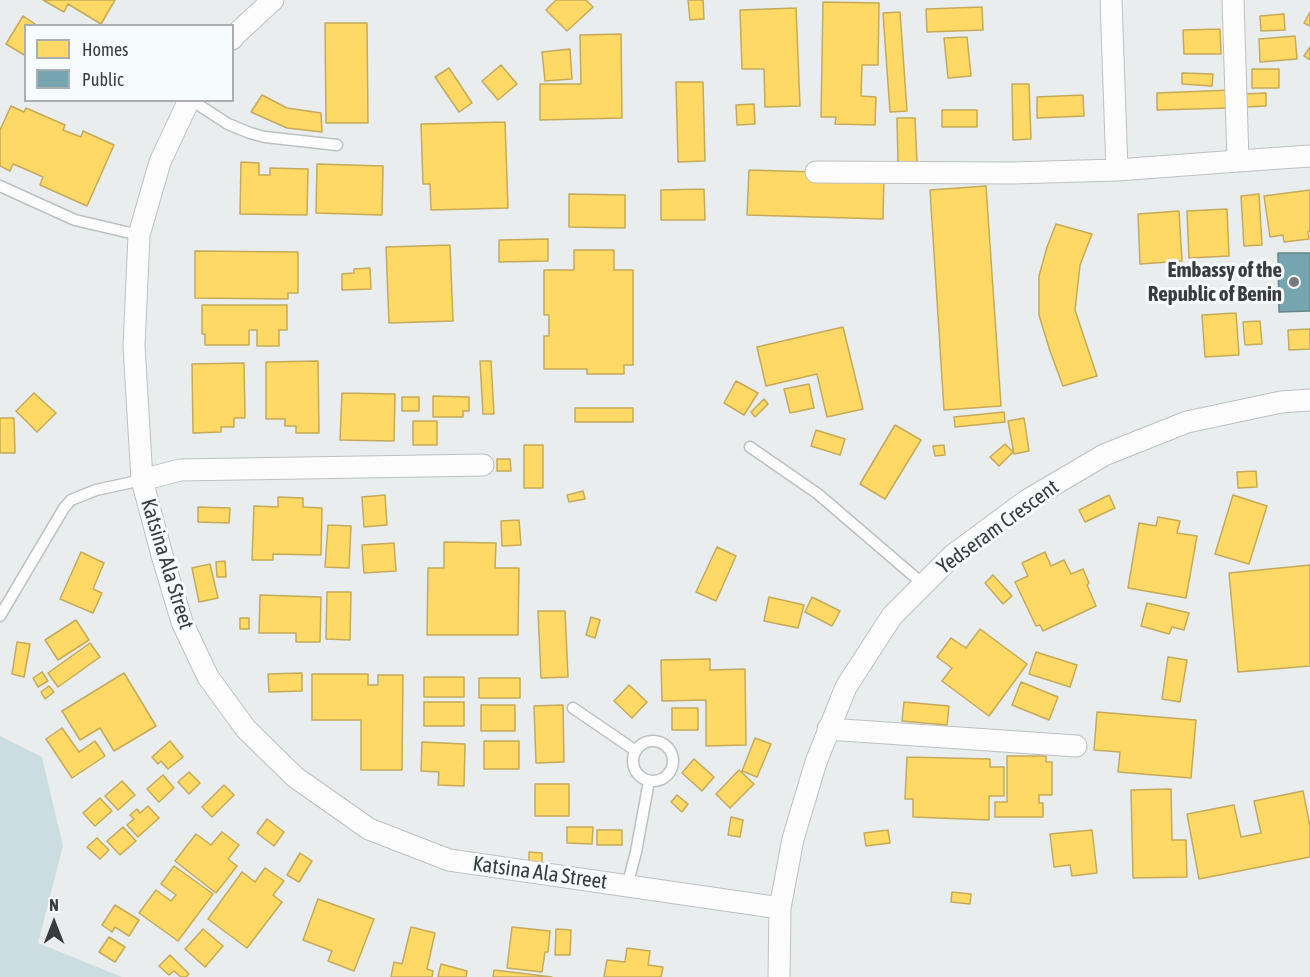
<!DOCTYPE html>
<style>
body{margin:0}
#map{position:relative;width:1310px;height:977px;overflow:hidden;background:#e9edee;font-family:"Asap Condensed",sans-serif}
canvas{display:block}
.legend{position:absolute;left:24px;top:24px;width:210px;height:78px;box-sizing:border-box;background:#f6fbfd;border:2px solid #aaaeb0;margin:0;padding:8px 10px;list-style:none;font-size:18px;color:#393b3c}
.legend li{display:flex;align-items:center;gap:12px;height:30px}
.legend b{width:30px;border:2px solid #aaaeb0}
.north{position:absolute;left:24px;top:893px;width:60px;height:60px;-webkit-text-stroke:4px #f6fbfd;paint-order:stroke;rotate:0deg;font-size:16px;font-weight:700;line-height:24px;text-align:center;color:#393b3c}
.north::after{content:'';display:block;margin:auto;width:21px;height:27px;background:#393b3c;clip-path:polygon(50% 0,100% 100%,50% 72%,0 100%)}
</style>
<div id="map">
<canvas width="1310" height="977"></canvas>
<ul class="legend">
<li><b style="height:16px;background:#ffd966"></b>Homes</li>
<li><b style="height:16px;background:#76a5af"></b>Public</li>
</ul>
<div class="north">N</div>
</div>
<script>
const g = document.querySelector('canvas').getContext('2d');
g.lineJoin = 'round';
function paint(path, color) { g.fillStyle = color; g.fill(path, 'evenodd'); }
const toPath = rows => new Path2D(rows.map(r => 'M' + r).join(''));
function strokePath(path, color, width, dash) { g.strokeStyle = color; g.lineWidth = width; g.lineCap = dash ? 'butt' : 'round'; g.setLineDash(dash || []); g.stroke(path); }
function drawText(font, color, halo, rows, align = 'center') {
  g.font = font + ' "Asap Condensed",sans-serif'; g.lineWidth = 6; g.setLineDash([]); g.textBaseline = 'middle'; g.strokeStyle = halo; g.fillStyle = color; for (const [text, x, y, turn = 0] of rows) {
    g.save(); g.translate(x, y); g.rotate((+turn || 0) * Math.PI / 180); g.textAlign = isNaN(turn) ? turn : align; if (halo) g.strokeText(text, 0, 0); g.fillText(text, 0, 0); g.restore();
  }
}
const green = toPath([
 [0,736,42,757,63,846,38,943,122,977,0,977]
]);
const homes = toPath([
 [43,0,115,0,101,24,68,4,64,12,43,0],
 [556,0,586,0,593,7,567,31,546,10,556,0],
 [688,0,703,0,704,19,690,20,688,0],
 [823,2,879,3,878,65,862,65,861,96,876,97,875,125,835,124,836,117,821,117,823,2],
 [982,7,983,30,927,32,926,9,982,7],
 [796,8,800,106,765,107,764,69,742,69,740,10,796,8],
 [900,12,907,111,890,112,883,13,900,12],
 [1310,12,1310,26,1304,23,1310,12],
 [1284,14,1285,30,1261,31,1260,16,1284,14],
 [23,16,38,26,26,26,26,56,6,44,23,16],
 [325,23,367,23,368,123,326,123,325,23],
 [1220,29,1221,54,1184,54,1183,30,1220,29],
 [621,34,622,118,540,120,540,84,581,84,580,35,621,34],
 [1295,36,1297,59,1260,62,1259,39,1295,36],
 [967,37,971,76,948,78,944,38,967,37],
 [1310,47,1310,60,1304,56,1310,47],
 [570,49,572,79,545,81,542,52,570,49],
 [501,65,517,84,498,100,482,81,501,65],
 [449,68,472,103,459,112,435,77,449,68],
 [1252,69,1279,69,1279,88,1252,88,1252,69],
 [1182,73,1213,74,1212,86,1182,84,1182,73],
 [676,82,703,82,705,161,678,162,676,82],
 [1012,84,1029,84,1031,139,1013,140,1012,84],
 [1231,90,1231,108,1157,110,1157,93,1231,90],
 [1266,93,1266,106,1245,107,1244,94,1266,93],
 [262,95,287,108,321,113,322,132,287,128,251,112,262,95],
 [1083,95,1084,116,1037,118,1037,97,1083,95],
 [754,104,755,124,737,125,736,105,754,104],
 [11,106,24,112,26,108,65,125,63,130,81,137,83,131,114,145,87,206,40,185,43,177,32,172,13,164,10,171,0,166,0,130,11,106],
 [942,110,977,110,977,127,942,127,942,110],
 [897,118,915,118,917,163,898,163,897,118],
 [505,122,508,208,431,210,430,184,423,184,421,124,505,122],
 [241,162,259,163,259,175,270,175,270,168,308,169,307,215,240,214,241,162],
 [317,164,383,166,382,215,316,213,317,164],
 [749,170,884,174,883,219,747,215,749,170],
 [986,186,1001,406,944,410,930,190,986,186],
 [704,189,705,220,661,220,661,190,704,189],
 [1310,190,1310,231,1308,232,1309,239,1284,242,1283,235,1270,237,1264,196,1310,190],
 [569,194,625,195,625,228,569,227,569,194],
 [1259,194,1262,245,1244,246,1241,196,1259,194],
 [1227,209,1229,256,1189,258,1187,211,1227,209],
 [1179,211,1182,261,1140,264,1138,214,1179,211],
 [1056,224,1092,234,1080,265,1075,310,1097,376,1063,386,1050,351,1039,315,1039,276,1047,247,1056,224],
 [548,239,548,261,499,262,499,240,548,239],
 [450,245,453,321,389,323,386,247,450,245],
 [574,250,614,250,614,270,633,270,633,365,624,365,624,374,587,374,587,369,544,369,544,336,549,336,549,315,544,315,544,270,574,270,574,250],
 [195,251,298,252,298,293,288,293,288,299,195,298,195,251],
 [1211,265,1214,276,1203,278,1200,267,1211,265],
 [370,268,371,289,342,290,342,274,354,273,354,269,370,268],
 [202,305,287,305,287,330,279,330,279,346,257,346,257,330,249,330,249,345,205,345,205,334,202,334,202,305],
 [1236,313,1239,355,1205,357,1202,315,1236,313],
 [1260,321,1262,344,1245,345,1243,322,1260,321],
 [843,327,863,409,827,417,817,374,766,386,757,347,843,327],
 [1310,329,1310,349,1289,350,1288,330,1310,329],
 [318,361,319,433,296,433,296,426,285,426,285,419,266,419,266,362,318,361],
 [480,361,491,361,494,414,483,414,480,361],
 [244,363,245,418,234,418,234,427,221,427,221,432,193,433,192,364,244,363],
 [736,381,758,393,744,415,724,403,736,381],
 [809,384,814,408,790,413,784,389,809,384],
 [34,393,56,413,37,432,16,411,34,393],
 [342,393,395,394,394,441,340,440,342,393],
 [433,396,469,397,469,411,463,411,463,417,433,417,433,396],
 [402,397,419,397,419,411,402,411,402,397],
 [764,399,768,404,755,417,751,412,764,399],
 [575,408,633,408,633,422,575,422,575,408],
 [1004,412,1005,422,955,427,954,417,1004,412],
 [0,418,14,418,15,453,0,453,0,418],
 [1024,418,1029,451,1014,454,1008,421,1024,418],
 [413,421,437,421,437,445,413,445,413,421],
 [895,425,921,440,885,499,860,484,895,425],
 [816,430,845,439,840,455,811,446,816,430],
 [1005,444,1013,452,999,466,990,457,1005,444],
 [524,445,543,445,543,488,524,488,524,445],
 [944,445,945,455,935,456,933,446,944,445],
 [497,459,510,459,511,471,497,471,497,459],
 [1256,471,1257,487,1238,488,1237,472,1256,471],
 [583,491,585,499,569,502,567,495,583,491],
 [385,495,387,525,364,527,362,497,385,495],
 [1109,495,1115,508,1085,522,1079,510,1109,495],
 [1233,495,1267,506,1249,564,1215,554,1233,495],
 [278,497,303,498,303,507,322,508,321,555,273,554,273,560,252,560,254,506,278,507,278,497],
 [198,507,230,508,229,523,198,522,198,507],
 [1158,517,1180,521,1177,533,1197,536,1186,598,1128,588,1139,523,1156,526,1158,517],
 [519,520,521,545,502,546,501,521,519,520],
 [328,525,351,526,349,568,325,567,328,525],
 [444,542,496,543,495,568,519,568,518,635,427,635,428,568,444,568,444,542],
 [394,543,396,571,364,573,362,545,394,543],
 [717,547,736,556,716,601,696,592,717,547],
 [81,552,104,563,93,589,102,593,93,613,60,599,81,552],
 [1045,552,1051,566,1064,560,1071,574,1083,569,1089,583,1087,585,1096,606,1043,631,1040,625,1036,626,1015,582,1028,576,1022,563,1045,552],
 [225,561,226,577,217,577,216,562,225,561],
 [210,564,218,598,199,602,192,568,210,564],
 [1310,565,1310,666,1238,672,1229,573,1310,565],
 [993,575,1012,596,1003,604,985,583,993,575],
 [327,592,351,592,350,640,326,639,327,592],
 [260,595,321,597,320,642,296,642,296,633,259,633,260,595],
 [769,597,804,605,798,628,764,621,769,597],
 [812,597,840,611,832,626,805,612,812,597],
 [1147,603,1189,613,1184,630,1172,627,1169,634,1141,626,1147,603],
 [538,611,565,611,568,677,541,678,538,611],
 [591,617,600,620,595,638,586,635,591,617],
 [240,618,249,618,249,629,240,629,240,618],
 [76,620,89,640,58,660,45,640,76,620],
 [980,629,1027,664,989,716,942,681,952,668,937,657,951,638,966,648,980,629],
 [17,642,30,644,24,677,12,674,17,642],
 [90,643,100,657,58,687,48,673,90,643],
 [1036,652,1077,665,1070,687,1029,674,1036,652],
 [1168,657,1187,660,1180,702,1162,699,1168,657],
 [710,659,710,670,745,669,746,745,706,746,706,700,662,701,661,660,710,659],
 [42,672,48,681,38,687,33,678,42,672],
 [124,673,156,726,114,751,100,728,80,740,62,711,124,673],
 [302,673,302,691,269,692,268,674,302,673],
 [312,674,368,674,368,685,378,685,378,675,403,675,402,770,361,770,361,720,312,720,312,674],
 [424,677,464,677,464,697,424,697,424,677],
 [479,678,520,678,520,698,479,698,479,678],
 [1021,682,1058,697,1049,720,1012,705,1021,682],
 [629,685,647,702,632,718,614,701,629,685],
 [49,686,54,692,45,699,41,692,49,686],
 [424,702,464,702,464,726,424,726,424,702],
 [904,702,949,706,947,725,902,721,904,702],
 [481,705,515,705,515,731,481,731,481,705],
 [563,705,564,762,536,763,534,706,563,705],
 [672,708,698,708,698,730,672,730,672,708],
 [1097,712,1196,720,1191,778,1118,772,1120,752,1094,750,1097,712],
 [62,728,79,752,95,741,105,756,72,778,46,739,62,728],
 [755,738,771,744,757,777,742,771,755,738],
 [170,741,183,757,168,769,161,761,158,764,152,757,170,741],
 [484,741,519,741,519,769,484,769,484,741],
 [422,742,465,744,464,786,438,785,439,772,421,771,422,742],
 [1007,756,1046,756,1046,762,1052,762,1052,795,1039,795,1039,803,1043,803,1043,817,995,817,995,802,1007,802,1007,756],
 [907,757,990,759,990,767,1004,767,1004,796,989,796,989,820,913,817,913,799,905,799,907,757],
 [694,759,714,777,702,791,682,773,694,759],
 [739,770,754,784,730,808,716,794,739,770],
 [189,772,200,783,189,794,178,782,189,772],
 [163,775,174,788,159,802,147,789,163,775],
 [122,781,135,795,118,810,105,796,122,781],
 [535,784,569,784,569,816,535,816,535,784],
 [224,785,234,795,212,817,202,807,224,785],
 [1171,789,1172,840,1186,840,1187,877,1133,878,1131,790,1171,789],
 [1303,791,1310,826,1310,857,1199,879,1187,814,1234,805,1241,837,1261,833,1254,801,1303,791],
 [677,795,688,804,682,812,671,802,677,795],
 [100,798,112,811,95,826,83,813,100,798],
 [148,806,159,818,138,837,127,825,134,819,130,815,137,809,140,813,148,806],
 [731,817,743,820,740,837,728,835,731,817],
 [267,819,284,832,274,846,257,833,267,819],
 [123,827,136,841,120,855,107,841,123,827],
 [567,827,593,827,592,844,567,843,567,827],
 [597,830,622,830,622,845,597,845,597,830],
 [888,830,890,843,866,846,864,833,888,830],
 [1092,830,1097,873,1072,876,1070,865,1054,867,1050,834,1092,830],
 [222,832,239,845,228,859,237,866,216,893,175,861,196,834,211,845,222,832],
 [97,838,109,850,100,859,87,847,97,838],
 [529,852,542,853,542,863,529,862,529,852],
 [300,853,312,861,299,882,287,875,300,853],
 [174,866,213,894,178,941,139,913,156,890,171,901,176,895,161,884,174,866],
 [265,868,284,881,273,895,282,902,247,948,208,919,242,872,255,882,265,868],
 [952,892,971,894,970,904,951,902,952,892],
 [318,899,374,919,354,971,328,961,332,951,303,940,318,899],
 [115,905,139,920,129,936,115,927,112,932,102,925,115,905],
 [411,927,435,933,427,969,433,971,432,977,391,977,394,962,402,964,411,927],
 [512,927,550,931,548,952,545,952,542,972,507,968,512,927],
 [203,929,223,946,205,967,185,949,203,929],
 [556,929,571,930,570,955,555,955,556,929],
 [109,937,125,947,115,962,99,952,109,937],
 [627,948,650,951,648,965,663,967,661,977,604,977,607,960,625,962,627,948],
 [170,955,189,974,186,977,181,977,174,971,169,975,159,966,170,955],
 [441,964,467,971,466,977,438,977,441,964],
 [494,970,552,977,493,977,494,970]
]);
const public = toPath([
 [1278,253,1310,253,1310,311,1279,312,1278,253]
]);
const lane = toPath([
 [191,100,228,124,250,133,265,137,337,145],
 [0,186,75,220,139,235],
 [750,447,818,494,923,584],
 [0,616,64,508,71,500,96,490,142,480],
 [573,708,636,751],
 '633 761a20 20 0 1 1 40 0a20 20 0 1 1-40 0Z',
 [627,886,636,852,649,781]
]);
const street = toPath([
 [1111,0,1117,170,1238,161,1310,156],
 [1233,0,1238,161],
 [232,39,236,34,273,0],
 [189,100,160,162,139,235,134,346,142,480,162,555,182,622,208,677,246,729,295,777,369,829,449,860,780,908],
 [816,172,1012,173,1117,170],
 [142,480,180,470,483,465],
 [828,729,1076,746],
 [779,977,780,908,793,839,816,762,846,687,892,616,953,555,1026,501,1104,455,1187,422,1281,402,1310,400]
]);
const markers = [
 [1294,282,6,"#77797a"]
];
const poiNames = [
 ["Embassy of the",1282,270],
 ["Republic of Benin",1282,294]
];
const streetNames = [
 ["Yedseram Crescent",998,527,-36],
 ["Katsina Ala Street",167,564,73],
 ["Katsina Ala Street",540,873,8]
];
paint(green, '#cbdde0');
paint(homes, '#ffd966');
strokePath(homes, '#c4aa59', 1.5);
paint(public, '#76a5af');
strokePath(public, '#64858c', 1.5);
strokePath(lane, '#bdc0c1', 13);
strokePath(street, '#bdc0c1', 23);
strokePath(lane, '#fcfcfc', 10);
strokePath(street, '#fcfcfc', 21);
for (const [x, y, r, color] of markers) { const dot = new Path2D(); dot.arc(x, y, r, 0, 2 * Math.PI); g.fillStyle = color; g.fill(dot); strokePath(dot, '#f6fbfd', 2); }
drawText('bold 21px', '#393b3c', '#f6fbfd', poiNames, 'right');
drawText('21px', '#393b3c', '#f6fbfd', streetNames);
</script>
